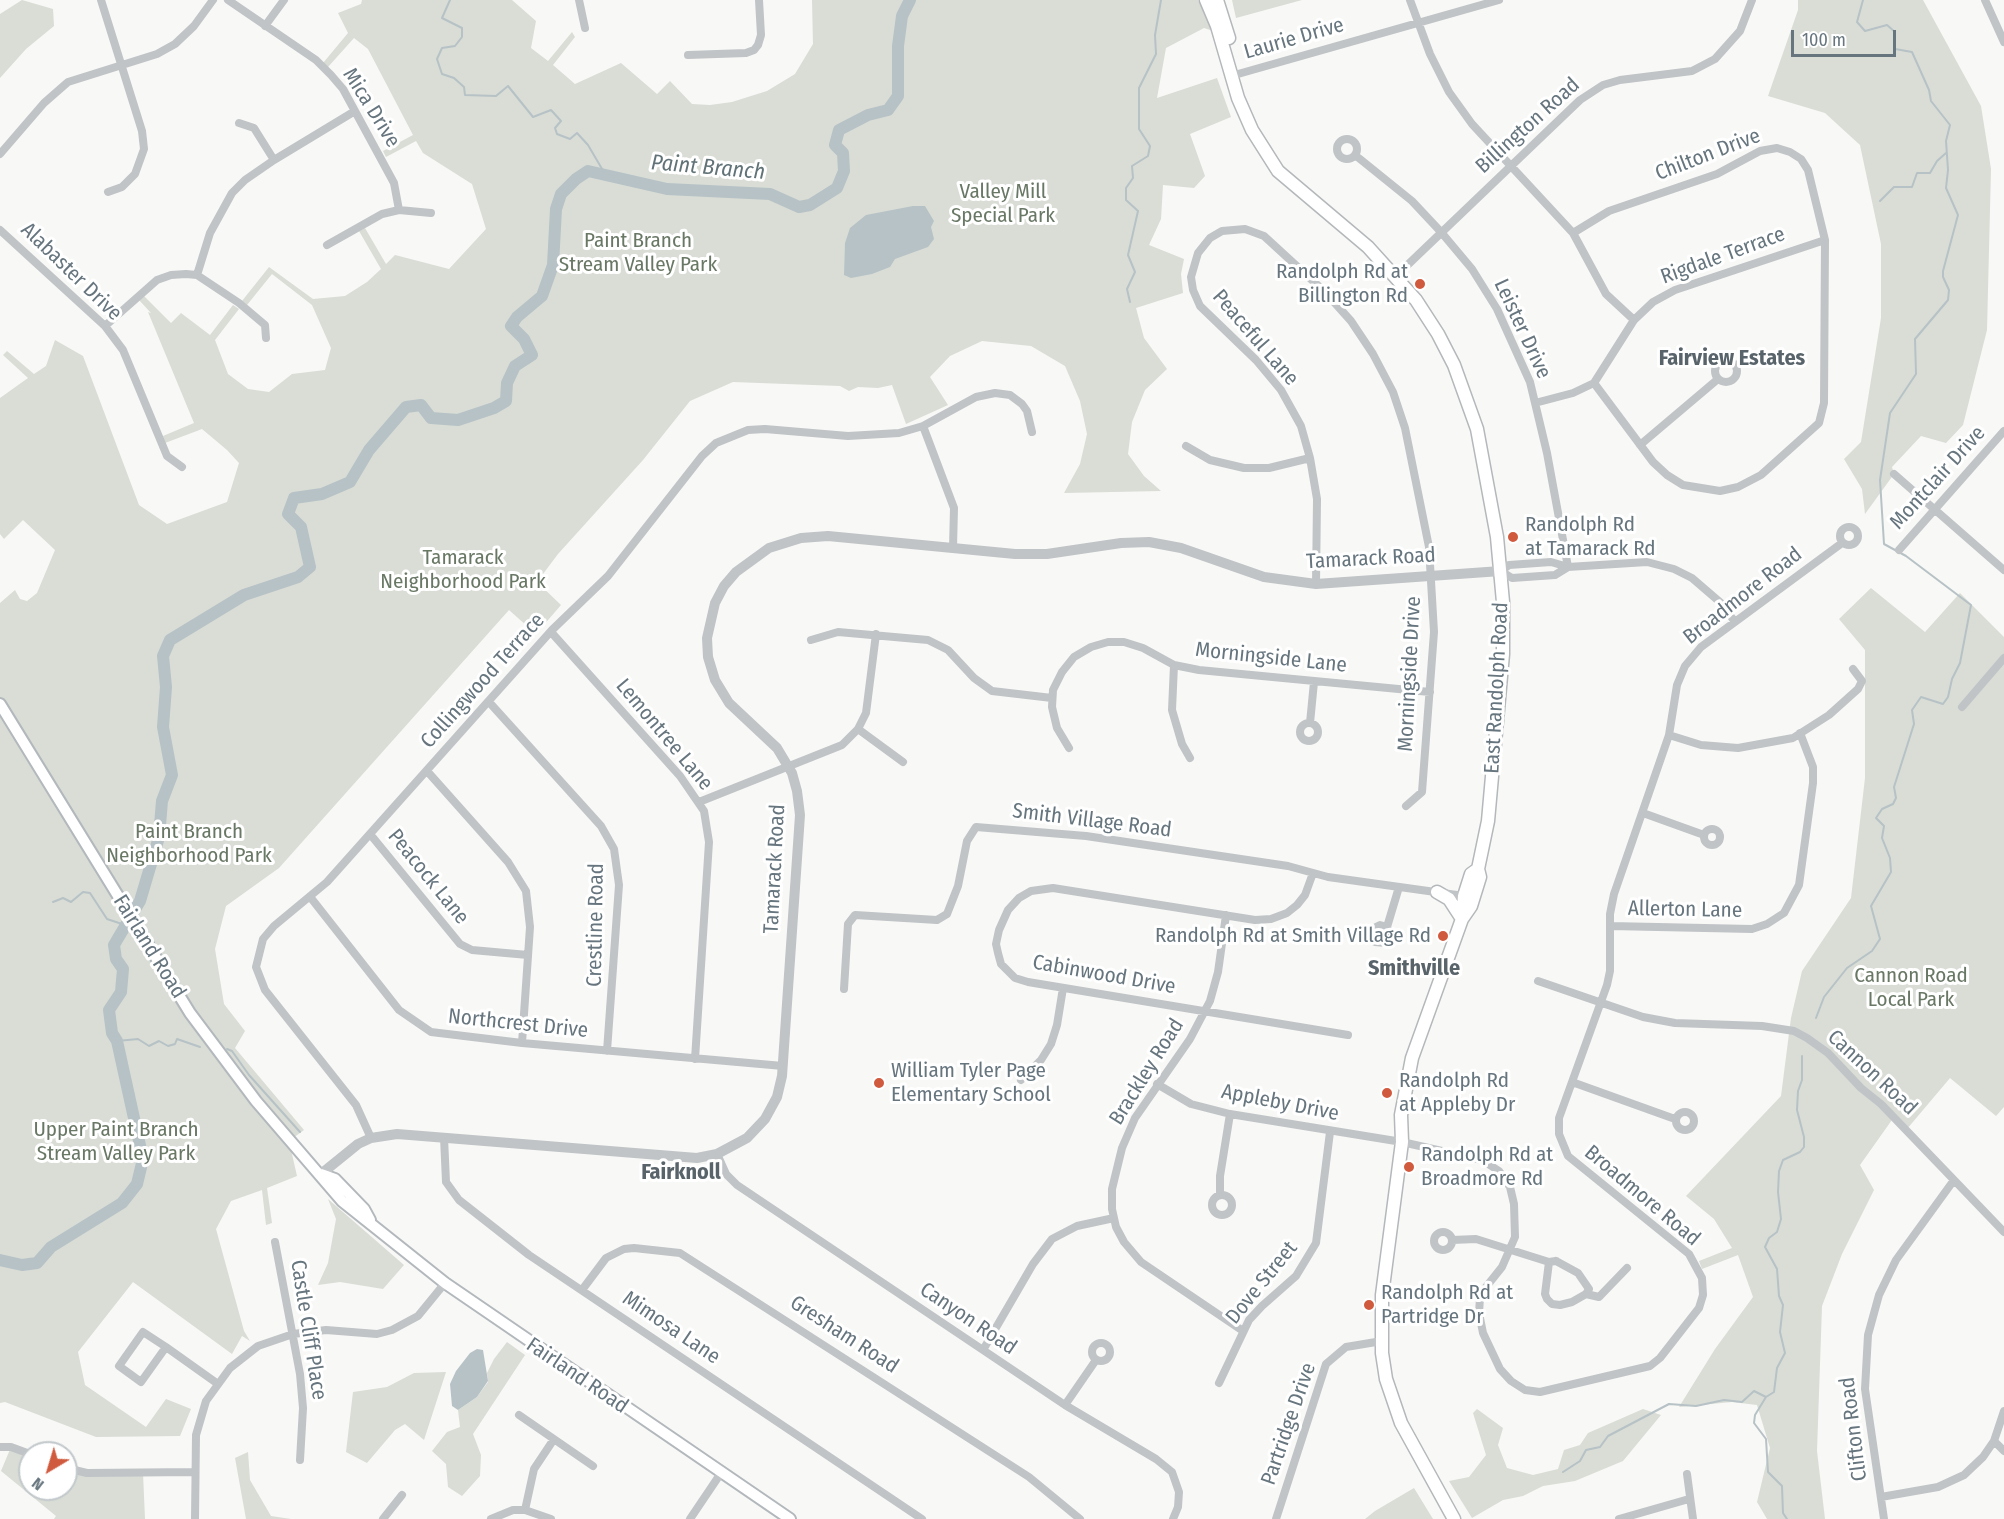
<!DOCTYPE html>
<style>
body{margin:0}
#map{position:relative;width:2004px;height:1519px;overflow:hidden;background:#f8f8f6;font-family:"Fira Sans Condensed",sans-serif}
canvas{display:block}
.north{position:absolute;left:18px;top:1441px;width:60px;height:60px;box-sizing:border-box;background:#fff;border:2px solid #c2c8cb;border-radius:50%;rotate:218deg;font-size:16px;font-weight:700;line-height:24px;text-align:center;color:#66757e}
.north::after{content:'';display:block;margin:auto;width:21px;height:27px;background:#d05a3e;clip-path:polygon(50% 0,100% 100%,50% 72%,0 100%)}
.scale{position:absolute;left:1791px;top:30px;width:105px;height:27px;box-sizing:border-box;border:3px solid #66757e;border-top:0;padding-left:8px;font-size:18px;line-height:21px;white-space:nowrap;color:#66757e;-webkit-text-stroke:4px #fff;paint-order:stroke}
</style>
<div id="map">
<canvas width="2004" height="1519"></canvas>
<div class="north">N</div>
<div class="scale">100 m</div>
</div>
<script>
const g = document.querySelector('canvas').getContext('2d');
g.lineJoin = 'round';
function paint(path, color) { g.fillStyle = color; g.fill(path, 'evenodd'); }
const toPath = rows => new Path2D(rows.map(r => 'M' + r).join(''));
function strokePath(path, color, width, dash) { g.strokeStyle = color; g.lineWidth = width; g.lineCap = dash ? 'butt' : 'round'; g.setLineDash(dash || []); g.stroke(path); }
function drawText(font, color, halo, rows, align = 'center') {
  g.font = font + ' "Fira Sans Condensed",sans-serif'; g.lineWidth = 6; g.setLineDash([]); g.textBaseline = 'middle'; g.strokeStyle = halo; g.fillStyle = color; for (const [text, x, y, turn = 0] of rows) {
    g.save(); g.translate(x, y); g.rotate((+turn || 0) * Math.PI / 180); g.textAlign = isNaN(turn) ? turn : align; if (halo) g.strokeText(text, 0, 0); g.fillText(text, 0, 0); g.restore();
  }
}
const green = toPath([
 [22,0,53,9,54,26,26,49,0,78,0,14],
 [362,0,512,0,536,21,531,48,548,61,572,32,575,37,553,65,575,84,621,63,657,94,670,81,692,104,710,105,732,102,767,91,795,74,813,44,812,0,1198,0,1213,31,1204,28,1166,48,1157,98,1217,78,1231,117,1190,134,1205,176,1194,188,1163,185,1161,219,1149,245,1184,259,1181,274,1183,293,1136,308,1144,338,1167,369,1145,390,1132,422,1128,454,1144,476,1161,491,1064,493,1080,464,1087,434,1080,401,1065,366,1031,346,982,341,950,356,930,377,948,405,906,424,892,385,878,388,858,387,849,391,840,386,733,382,690,401,643,460,558,554,537,582,561,605,536,634,509,610,279,868,226,906,215,949,224,1004,245,1031,235,1048,304,1130,289,1141,297,1176,267,1188,272,1223,266,1225,262,1190,231,1201,216,1229,244,1331,250,1341,242,1336,232,1354,133,1282,78,1352,85,1385,146,1427,166,1399,191,1409,180,1436,96,1437,5,1402,0,1403,0,603,15,590,20,599,27,601,37,593,55,550,23,520,4,539,0,534,0,398,28,378,3,355,7,351,34,374,46,366,55,340,83,356,139,505,167,524,227,502,239,463,227,450,202,429,165,443,163,436,194,423,148,312,151,313,139,300,144,296,171,323,181,313,210,335,233,305,239,309,215,340,228,374,248,389,269,392,292,374,325,370,331,348,312,305,272,274,247,305,242,301,269,267,313,299,345,296,367,282,381,269,359,231,365,228,386,264,395,255,449,269,486,229,472,184,423,153,416,141,386,157,383,151,413,135,368,49,354,38,328,67,323,63,348,33,338,13,361,4],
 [1232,0,1302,0,1236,18],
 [1798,0,1923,0,1981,106,1991,169,1987,330,1963,425,1946,443,1921,436,1892,467,1894,474,1865,514,1862,489,1844,459,1861,442,1881,318,1881,244,1860,145,1825,113,1768,96,1798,10],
 [1871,588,1925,632,1960,593,2004,637,2004,1107,1996,1116,1950,1078,1907,1129,1894,1117,1860,1165,1874,1190,1842,1254,1822,1306,1817,1451,1825,1519,1767,1519,1757,1502,1770,1448,1757,1405,1732,1402,1679,1407,1715,1349,1753,1297,1738,1255,1702,1269,1699,1261,1732,1248,1714,1219,1686,1196,1781,1096,1791,1018,1802,971,1851,898,1865,778,1865,650,1839,619],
 [328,1199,404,1265,383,1289,340,1282,318,1285,328,1263,336,1219],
 [507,1342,525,1355,473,1434,481,1455,480,1476,462,1496,448,1487,446,1464,432,1451,447,1432,460,1427,458,1410,477,1397,488,1382,487,1373,494,1359],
 [446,1372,424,1440,405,1424,395,1430,367,1463,346,1452,353,1392,387,1387,414,1373],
 [1477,1409,1503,1428,1498,1445,1507,1468,1533,1475,1558,1469,1564,1450,1580,1445,1588,1433,1643,1409,1661,1415,1623,1461,1575,1481,1543,1486,1523,1496,1503,1500,1472,1518,1449,1481,1469,1477,1486,1455,1473,1413],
 [11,1447,30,1454,30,1489,66,1489,66,1468,143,1473,145,1519,54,1519,56,1516,1,1471],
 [248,1452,250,1480,271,1516,291,1519,246,1519,235,1458],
 [1414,1488,1433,1519,1365,1519,1375,1511]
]);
const water = toPath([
 [913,206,925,206,934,221,931,227,934,239,928,247,895,259,890,267,872,274,851,278,844,275,845,243,850,228,866,215],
 [477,1349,483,1350,488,1381,477,1397,458,1410,452,1406,450,1384,456,1371,470,1353]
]);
const stream = toPath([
 [450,0,442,18,462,28,462,37,455,46,442,48,437,59,442,74,454,78,464,87,465,95,496,96,508,86,533,117,551,110,561,121,555,128,557,134,570,139,577,133,588,145,605,174],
 [1880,201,1894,187,1912,187,1917,173,1930,173,1937,161,1946,153],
 [1130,302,1127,289,1135,272,1128,255,1138,211,1126,200,1126,188,1133,178,1132,166,1148,156,1150,146,1139,129,1139,88,1156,54,1155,35,1161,0],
 [53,902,63,898,71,902,83,892,90,893,107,919,125,925],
 [1816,1018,1824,997,1847,968,1872,951,1880,939,1871,906,1891,872,1890,858,1882,838,1884,826,1876,818,1882,809,1893,804,1896,798,1894,787,1914,724,1912,710,1921,697,1943,704,1948,697,1952,679,1960,663,1971,605,1906,556,1884,544,1880,480,1890,413,1916,374,1915,339,1948,300,1949,290,1943,277,1943,271,1958,215,1946,188,1948,170,1946,141,1950,125,1931,101,1929,90,1912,52,1895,49,1895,32,1887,25,1865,31,1857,22,1863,0],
 [117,1041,138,1039,149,1046,159,1041,168,1046,175,1044,177,1039,200,1047],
 [227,1049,232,1051,249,1075,300,1132],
 [1563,1472,1580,1461,1586,1450,1600,1447,1608,1436,1669,1404,1696,1406,1724,1400,1742,1402,1754,1391,1766,1397],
 [1787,1519,1783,1513,1782,1486,1768,1472,1766,1439,1754,1423,1755,1415,1766,1397,1774,1392,1777,1368,1785,1353,1780,1332,1783,1305,1779,1296,1777,1269,1765,1247,1769,1238,1777,1232,1781,1219,1778,1192,1779,1171,1783,1160,1800,1152,1804,1147,1804,1137,1797,1110,1798,1091,1802,1080,1802,1056]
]);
const river = toPath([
 [0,1260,22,1265,37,1263,51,1247,122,1203,137,1184,143,1159,117,1041,112,1033,109,1010,121,992,123,969,116,959,114,945,140,901,159,837,162,801,172,775,163,727,166,687,163,656,170,640,244,595,298,577,310,567,301,527,288,514,294,498,322,494,350,482,369,450,406,407,421,405,431,418,458,420,494,408,506,401,507,383,515,366,532,355,524,339,511,326,517,317,542,296,553,265,556,209,561,194,576,179,588,171,667,189,770,194,799,207,810,205,837,188,844,171,843,153,835,145,839,130,868,115,888,110,898,96,898,46,902,16,910,0]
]);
const minor = toPath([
 [101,0,142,131,144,149,135,174,122,187,108,192],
 [228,0,316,60,331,75,343,89,394,183,399,210],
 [579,0,585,28],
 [1410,0,1430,54,1449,92,1472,124,1573,233,1606,294,1634,320],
 [1985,0,2004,42],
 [265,26,284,0],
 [688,55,746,53,754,50,758,45,761,35,759,0],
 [1238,74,1499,0],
 [239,123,254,128,274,160],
 '1337 149a10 10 0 1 1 20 0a10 10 0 1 1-20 0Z',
 [0,154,44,103,68,82,157,54,175,44,194,26,213,0],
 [1355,155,1412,201,1441,232,1472,269,1497,309,1530,382,1547,453,1568,567],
 [0,230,105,326,123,350,167,456,182,467],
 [1573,233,1609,211,1717,174,1760,151,1777,148,1790,152,1801,159,1808,170,1825,240,1824,403,1819,423,1761,475,1738,487,1720,491,1683,485,1667,475,1653,462,1594,383],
 [327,245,382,214,399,210,431,213],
 [197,275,210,233,232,193,245,180,274,160,355,111],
 [1396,276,1580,100,1603,85,1620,80,1692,71,1715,59,1740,31,1752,0],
 [105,326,157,280,171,275,186,274,197,275,239,303,265,325,266,338],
 '1715 371a11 11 0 1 1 22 0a11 11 0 1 1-22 0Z',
 [1535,403,1573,393,1594,383,1634,320,1653,302,1675,290,1825,240],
 [923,426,954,508,953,548],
 [1640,445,1718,379],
 [1186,446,1210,460,1244,468,1269,468,1310,458],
 [1894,474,2004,570],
 '1840 536a9 9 0 1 1 18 0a9 9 0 1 1-18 0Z',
 [1899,550,2004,431],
 [1568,567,1555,575,1512,578,1501,571,1509,565,1551,562,1568,567,1647,562,1674,569,1692,578,1721,603,1735,622],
 [1316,584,1317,499,1310,458,1301,426,1281,390,1256,360,1200,306,1193,290,1191,277,1198,253,1210,238,1222,231,1245,229,1264,236,1325,292,1351,321,1373,354,1393,392,1405,428,1429,547,1434,632,1422,792,1406,806],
 [551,632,680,776,704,811,709,842,695,1059],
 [811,640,838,632,928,640,948,650,974,678,992,691,1052,698],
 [1174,665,1172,710,1182,744,1190,758],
 [489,702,601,826,614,849,619,885,607,1051],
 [1962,707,2004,658],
 [1310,723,1314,682],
 '1300 732a9 9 0 1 1 18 0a9 9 0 1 1-18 0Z',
 [858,729,903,762],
 [1669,735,1701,745,1738,748,1793,738,1829,715,1858,689,1862,681,1853,669],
 [1069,748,1057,728,1052,707,1053,690,1062,672,1074,657,1091,647,1108,642,1124,642,1143,648,1174,665,1199,670,1430,692],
 [427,771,508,862,526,891,530,927,522,1043],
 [699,802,842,745,858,729,866,713,876,634],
 [1643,813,1704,835],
 '1704 837a8 8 0 1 1 16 0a8 8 0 1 1-16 0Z',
 [370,834,460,944,472,950,528,955],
 [1313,873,1305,895,1297,905,1287,913,1271,919,1255,920,1053,888,1031,891,1019,898,1008,910,999,930,996,944,998,953,1001,964,1015,978,1028,982,1348,1035],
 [311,898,399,1010,431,1032,522,1043,783,1066],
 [1226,915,1218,972,1210,1001,1190,1039,1135,1118,1122,1148,1112,1189,1112,1209,1116,1227,1124,1242,1141,1262,1243,1331],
 [1610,926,1752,929,1767,924,1784,913,1799,885,1813,783,1813,767,1800,733],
 [1387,927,1380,925,1374,928,1372,935,1375,942,1386,943,1391,937,1387,927,1399,887],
 [1538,981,1643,1017,1675,1023,1762,1026,1794,1031,1807,1038,1828,1053,1861,1088,1881,1104,2004,1232],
 [844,989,848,924,855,915,937,920,947,914,958,886,967,841,976,827,1086,836,1288,866,1328,877,1464,896],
 [1021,1080,1041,1060,1051,1044,1057,1025,1063,988],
 [1572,1082,1675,1119],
 [1157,1084,1191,1104,1230,1114,1402,1142,1482,1160,1499,1171,1510,1187,1514,1204,1515,1237,1502,1267,1486,1287,1480,1298,1479,1313,1483,1333,1500,1369,1511,1381,1525,1390,1540,1392,1650,1366,1660,1358,1699,1308,1703,1295,1702,1278,1689,1254,1568,1156,1559,1134,1559,1118,1607,985,1610,971,1610,914,1614,894,1669,735,1677,685,1685,666,1701,647,1842,543],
 '1676 1121a9 9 0 1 1 18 0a9 9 0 1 1-18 0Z',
 [444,1137,446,1182,459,1200,529,1255,922,1519],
 [371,1138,356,1105,265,990,256,967,263,939,274,926,327,882,552,630,608,576,702,456,716,443,748,430,765,429,848,436,899,433,923,426,976,397,995,393,1010,395,1022,404,1027,411,1032,432],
 [717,1154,726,1174,737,1185,1065,1405,1156,1459,1172,1472,1179,1492,1178,1507,1173,1519],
 [1220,1195,1220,1176,1230,1114],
 '1212 1205a10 10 0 1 1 20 0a10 10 0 1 1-20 0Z',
 '1434 1241a9 9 0 1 1 18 0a9 9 0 1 1-18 0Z',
 [1452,1240,1476,1239,1549,1262],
 [275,1242,300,1374,303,1408,300,1460],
 [1556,1261,1578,1273,1589,1289,1586,1294,1572,1302,1560,1305,1552,1304,1547,1299,1545,1294,1549,1262,1556,1261],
 [582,1290,606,1258,624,1249,634,1248,680,1253,1029,1477,1080,1519],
 [1586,1294,1599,1297,1627,1268],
 '1092 1352a9 9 0 1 1 18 0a9 9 0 1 1-18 0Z',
 [166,1347,141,1382,119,1366,143,1332,166,1347,218,1384],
 [983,1350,1033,1264,1052,1239,1077,1226,1114,1218],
 [1219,1383,1249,1320,1262,1306,1296,1276,1316,1243,1330,1132],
 [1065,1405,1096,1360],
 [519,1415,593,1466],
 [1994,1441,2004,1451],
 [0,1447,11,1447,30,1454],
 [66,1468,87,1473,194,1472],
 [1687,1474,1693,1519],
 [1881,1497,1938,1487,1964,1475,1983,1457,1994,1441,2004,1411],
 [525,1510,534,1469,554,1439],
 [195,1519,196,1435,206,1401,230,1368,258,1346,293,1334,326,1330,377,1334,392,1330,418,1316,445,1283],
 [383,1519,402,1495],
 [491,1519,513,1510,525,1510,551,1519],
 [690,1519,721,1473],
 [1276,1519,1326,1364,1346,1347,1382,1341],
 [1619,1519,1689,1499],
 [1884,1519,1865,1389,1868,1335,1879,1295,1896,1260,1954,1180]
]);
const tertiary = toPath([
 [321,1174,358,1144,371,1138,397,1134,697,1158,717,1154,747,1138,765,1119,777,1097,782,1076,800,815,797,791,792,773,777,748,729,703,715,680,708,657,707,638,715,603,724,586,736,572,769,548,801,538,828,536,1015,554,1047,554,1121,543,1149,542,1181,548,1264,577,1316,584,1501,571]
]);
const secondary = toPath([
 [0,704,190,1013,256,1101,342,1201,445,1283,790,1519],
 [321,1174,335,1179,364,1209,370,1220]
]);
const primary = toPath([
 [1206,0,1217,26,1238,98,1252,130,1278,171,1368,247,1416,300,1438,334,1454,365,1477,429,1497,537,1503,602,1503,654,1488,821,1478,869,1480,877,1471,906,1462,919,1412,1058,1401,1115,1402,1142,1382,1295,1382,1353,1386,1379,1401,1423,1454,1519],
 [1217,0,1229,38],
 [1437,892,1449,899,1462,919],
 [1462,919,1464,896,1471,874,1478,869]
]);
const markers = [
 [1420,284,6,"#d05a3e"],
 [1513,537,6,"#d05a3e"],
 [1443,936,6,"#d05a3e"],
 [879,1083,6,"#d05a3e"],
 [1387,1093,6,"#d05a3e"],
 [1409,1167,6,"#d05a3e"],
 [1369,1305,6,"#d05a3e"]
];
const streetNames = [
 ["Laurie Drive",1294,39,-16],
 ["Mica Drive",371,108,58],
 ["Billington Road",1528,126,-42],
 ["Chilton Drive",1708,155,-21],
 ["Rigdale Terrace",1723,256,-20],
 ["Alabaster Drive",71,272,44],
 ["Leister Drive",1522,329,65],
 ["Peaceful Lane",1255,338,49],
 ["Montclair Drive",1938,478,-48],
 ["Tamarack Road",1371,559,-3],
 ["Broadmore Road",1743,596,-38],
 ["Morningside Lane",1271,658,6],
 ["Morningside Drive",1410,674,-87],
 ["Collingwood Terrace",483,681,-48],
 ["East Randolph Road",1497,688,-87],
 ["Lemontree Lane",664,735,50],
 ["Smith Village Road",1092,821,7],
 ["Tamarack Road",775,869,-87],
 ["Peacock Lane",428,877,51],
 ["Allerton Lane",1685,910,1],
 ["Crestline Road",596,925,-89],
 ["Fairland Road",149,947,58],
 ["Cabinwood Drive",1104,975,10],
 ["Northcrest Drive",518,1024,6],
 ["Brackley Road",1147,1072,-58],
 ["Cannon Road",1872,1073,43],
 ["Appleby Drive",1280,1103,11],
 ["Broadmore Road",1642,1196,40],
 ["Dove Street",1262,1283,-51],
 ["Canyon Road",968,1319,34],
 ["Mimosa Lane",671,1328,34],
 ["Castle Cliff Place",308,1330,81],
 ["Gresham Road",844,1335,33],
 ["Fairland Road",577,1376,34],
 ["Partridge Drive",1289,1424,-71],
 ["Clifton Road",1854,1429,-97]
];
const parkNames = [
 ["Valley Mill",1003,192],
 ["Special Park",1003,216],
 ["Paint Branch",638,241],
 ["Stream Valley Park",638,265],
 ["Tamarack",463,558],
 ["Neighborhood Park",463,582],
 ["Paint Branch",189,832],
 ["Neighborhood Park",189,856],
 ["Cannon Road",1911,976],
 ["Local Park",1911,1000],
 ["Upper Paint Branch",116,1130],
 ["Stream Valley Park",116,1154]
];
const poiNames = [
 ["Randolph Rd at",1408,272,"right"],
 ["Billington Rd",1408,296,"right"],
 ["Randolph Rd",1525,525],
 ["at Tamarack Rd",1525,549],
 ["Randolph Rd at Smith Village Rd",1431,936,"right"],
 ["William Tyler Page",891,1071],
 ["Elementary School",891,1095],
 ["Randolph Rd",1399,1081],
 ["at Appleby Dr",1399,1105],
 ["Randolph Rd at",1421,1155],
 ["Broadmore Rd",1421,1179],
 ["Randolph Rd at",1381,1293],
 ["Partridge Dr",1381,1317]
];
const waterNames = [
 ["Paint Branch",708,168,5]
];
const neighbourhoodNames = [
 ["Fairview Estates",1732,359],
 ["Smithville",1414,969],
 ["Fairknoll",681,1173]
];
paint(green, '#d9ddd6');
paint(water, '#b7c2c6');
strokePath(stream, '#b7c2c6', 2);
strokePath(river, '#b7c2c6', 12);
strokePath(secondary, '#b3b8bc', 14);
strokePath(primary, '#b4b8bb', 15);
strokePath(minor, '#c0c4c7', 8);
strokePath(tertiary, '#c0c4c7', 10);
strokePath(secondary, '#fff', 10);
strokePath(primary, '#fff', 12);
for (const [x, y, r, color] of markers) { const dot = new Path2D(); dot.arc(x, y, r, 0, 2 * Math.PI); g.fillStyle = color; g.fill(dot); strokePath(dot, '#fff', 2); }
drawText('21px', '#66757e', '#fff', streetNames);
drawText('21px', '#697765', '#fff', parkNames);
drawText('21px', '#66757e', '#fff', poiNames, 'left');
drawText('italic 22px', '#617378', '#fff', waterNames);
drawText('bold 22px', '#58636a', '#fff', neighbourhoodNames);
</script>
